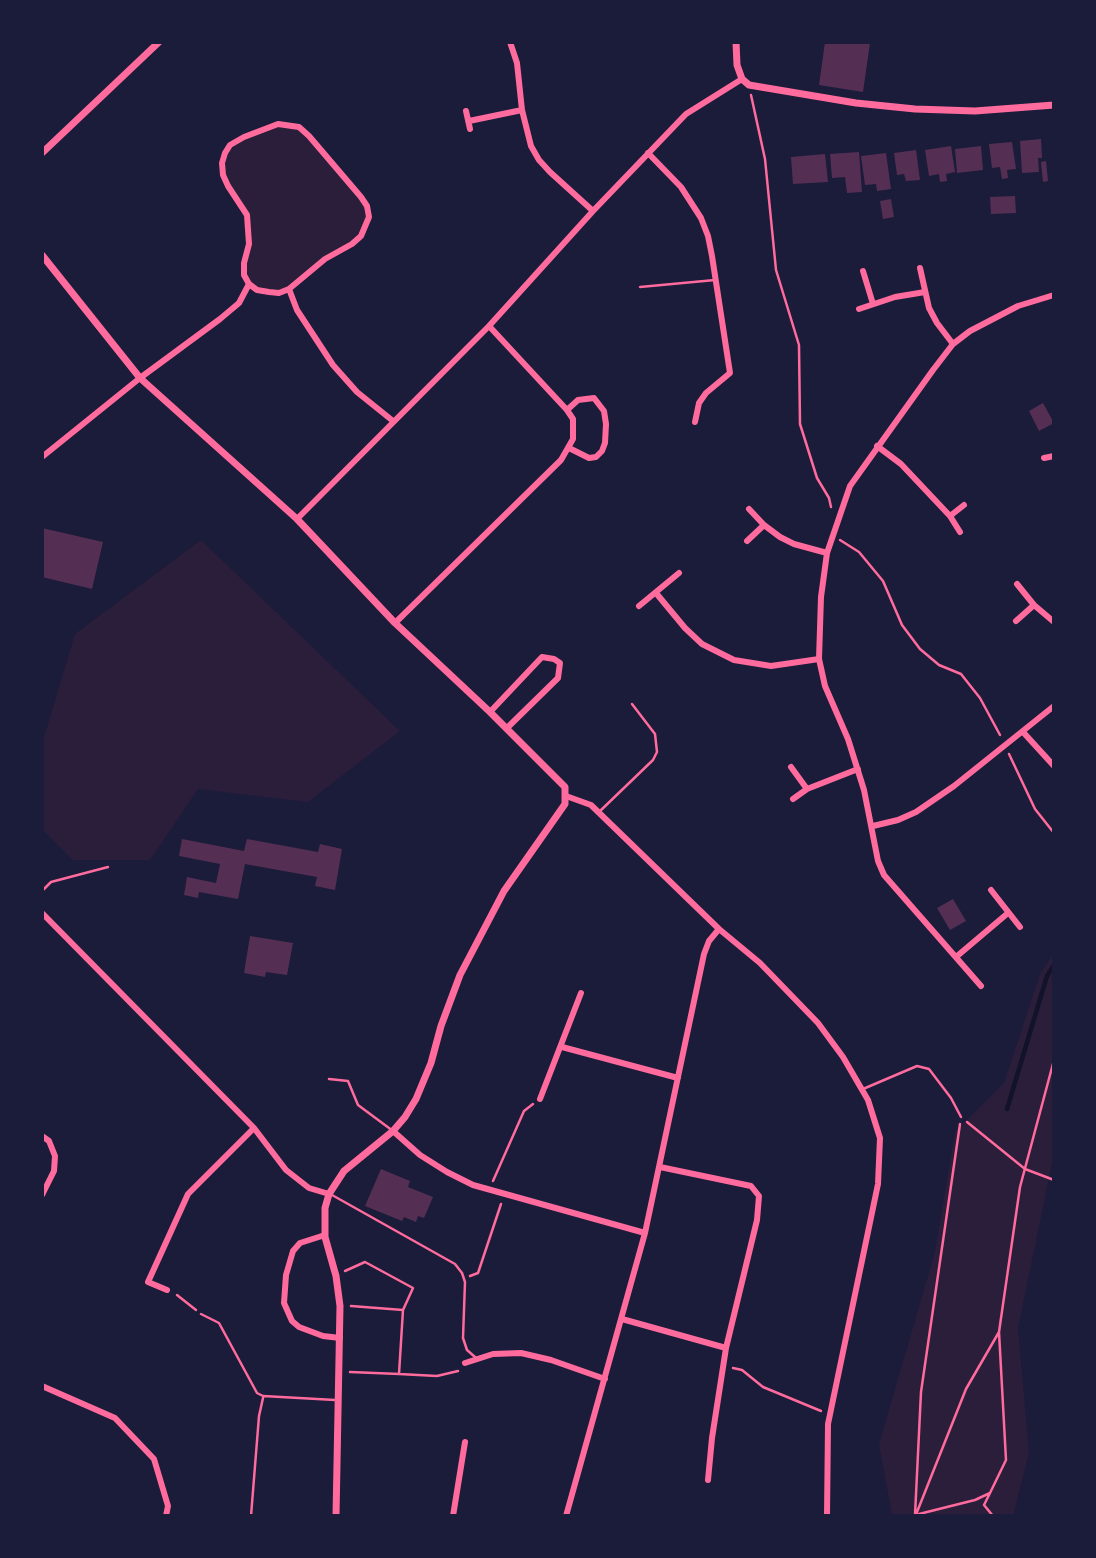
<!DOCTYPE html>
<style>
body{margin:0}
#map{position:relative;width:1096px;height:1558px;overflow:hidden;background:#1b1b3a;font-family:"Sofia Sans Condensed",sans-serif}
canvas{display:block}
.frame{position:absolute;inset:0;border:44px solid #1b1b3a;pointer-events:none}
</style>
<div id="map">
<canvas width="1096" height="1558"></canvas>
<div class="frame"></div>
</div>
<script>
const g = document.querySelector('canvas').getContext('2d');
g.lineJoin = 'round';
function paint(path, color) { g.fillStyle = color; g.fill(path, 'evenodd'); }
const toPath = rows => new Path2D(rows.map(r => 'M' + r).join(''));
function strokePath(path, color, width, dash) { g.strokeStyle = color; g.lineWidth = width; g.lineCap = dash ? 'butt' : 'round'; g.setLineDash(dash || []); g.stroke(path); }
const green = toPath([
 [278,124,299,127,361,197,369,217,361,236,325,259,298,283,279,293,257,290,244,275,249,244,247,215,223,175,225,153,230,145],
 [201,540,400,731,308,802,198,789,150,860,73,860,42,829,42,744,75,634],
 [1054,953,1054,1154,1018,1328,1029,1453,1013,1516,892,1516,879,1444,935,1252,955,1132,1004,1083,1040,974]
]);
const stream = toPath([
 [1007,1109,1047,976,1054,965]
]);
const building = toPath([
 [825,42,870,43,863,92,819,85],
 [1041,139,1042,158,1038,158,1039,172,1022,173,1020,141],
 [1012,142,1016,169,1007,170,1008,178,1002,179,1000,167,992,168,989,144],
 [951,146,955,172,946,174,947,181,940,182,939,174,929,176,925,150],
 [981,146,983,170,957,173,955,149],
 [916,150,920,180,906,181,904,174,897,175,894,153],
 [859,152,862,192,847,193,845,177,832,178,830,154],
 [886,153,891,189,877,191,876,184,865,185,861,156],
 [825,154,828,182,793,184,791,157],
 [1046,161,1048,181,1043,182,1041,162],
 [1015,196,1016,213,991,214,990,197],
 [891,199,894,217,883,219,880,201],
 [1043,403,1054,423,1039,431,1029,411],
 [42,528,103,542,92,589,42,577],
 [182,839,244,851,247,839,318,852,320,844,342,849,335,890,315,886,317,877,245,864,238,899,199,892,198,898,184,895,187,877,216,883,220,864,179,856],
 [953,899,966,921,950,930,937,908],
 [250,936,293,943,287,975,266,972,265,977,244,973],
 [381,1169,410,1181,408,1187,433,1197,424,1218,418,1216,416,1222,404,1217,402,1221,365,1206]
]);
const path = toPath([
 [751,95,765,159,776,270,799,345,800,424,817,478,829,498,831,507],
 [840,540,859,552,883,581,902,625,920,649,939,665,961,674,980,698,1000,735],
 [1009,754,1035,809,1054,833],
 [967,1122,1025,1169,1054,1180],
 [960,1124,921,1392,915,1515,975,1500,990,1493,1006,1460,999,1332],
 [493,1181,524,1111,533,1104],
 [345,1271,365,1262,413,1288,403,1310],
 [470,1276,478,1273,501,1204],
 [177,1295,196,1310],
 [351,1306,403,1310,399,1374,437,1376,458,1371],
 [733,1368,742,1370,763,1387,821,1411],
 [350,1372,399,1374],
 [990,1493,984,1505,993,1516],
 [917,1512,966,1389,999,1332,1020,1187,1054,1060]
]);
const service = toPath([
 [640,287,715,280],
 [599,812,653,760,657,752,655,734,632,704],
 [42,891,51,882,108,867],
 [329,1079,348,1081,358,1105,393,1131],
 [863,1089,917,1066,929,1069,951,1098,961,1117],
 [332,1195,455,1264,462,1273,465,1282,463,1338,467,1350,475,1357],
 [201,1314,219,1323,257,1393,263,1396,335,1400],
 [251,1516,259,1416,263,1398]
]);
const minor = toPath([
 [510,42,517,63,522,110,531,146,539,160,550,172,593,211],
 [466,111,470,129],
 [469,121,522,110],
 [278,124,299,127,309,136,361,197,367,206,369,217,361,236,352,244,325,259,289,289,279,293,269,292,257,290,249,284,244,275,244,263,249,244,247,215,228,186,223,175,222,163,225,153,230,145,244,137,278,124],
 [648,153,681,187,701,218,708,236,712,256,730,373,706,393,699,403,695,422],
 [920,268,929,308,937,323,953,344],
 [863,271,873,304],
 [289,289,297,310,333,365,357,392,393,421],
 [859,309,895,297,925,292],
 [567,410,578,400,594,398,604,411,606,424,605,443,602,451,596,457,589,458,569,448],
 [877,446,901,464,950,516,960,532],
 [42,457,140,378,220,319,239,303,249,284],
 [1044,458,1054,456],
 [749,509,764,525,780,537,794,544,827,553],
 [950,516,964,505],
 [297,519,489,326,593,211,686,114,742,79],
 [747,541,764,525],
 [1017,584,1034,605,1054,622],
 [656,593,685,628,702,644,734,660,771,666,819,659],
 [639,606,679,573],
 [1016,621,1034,605],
 [395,623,561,460,573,439,573,419,567,410,489,326],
 [490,712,542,657,554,659,560,663,558,678,507,728],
 [1023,732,1054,766],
 [791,767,807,789],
 [566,796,591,805,719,929,760,963,818,1023,843,1057,868,1100,880,1138,878,1184,828,1424,827,1516],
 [793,799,807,789,858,769],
 [873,826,898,820,916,812,954,786,1054,706],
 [991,890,1020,927],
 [42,913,254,1128,286,1170,309,1188,329,1194],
 [956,957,1008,913],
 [981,986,884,875,878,861,864,790,848,739,825,686,819,659,821,597,827,553,850,486,933,370,953,344,970,331,1018,306,1054,295],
 [562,1047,678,1078],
 [540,1099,581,993],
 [393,1131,420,1155,447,1172,473,1185,645,1233],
 [42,1136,49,1141,55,1156,54,1171,42,1195],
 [660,1167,751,1186,759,1196,757,1220,726,1348,712,1438,708,1480],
 [325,1235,300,1243,293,1251,286,1275,284,1303,292,1321,299,1327,323,1336,340,1338],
 [167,1290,148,1282,188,1194,254,1128],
 [622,1319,726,1348],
 [465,1363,493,1354,521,1353,551,1360,605,1379],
 [42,1386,115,1418,154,1459,168,1506,166,1516],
 [453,1516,465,1442],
 [566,1516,645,1233,704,954,709,941,719,929]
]);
const tertiary = toPath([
 [736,42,737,65,742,79,749,85,856,103,915,109,975,111,1054,105],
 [42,153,159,42],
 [42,255,140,378,297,519,395,623,490,712,565,787,565,804,504,891,460,975,441,1026,431,1063,416,1099,405,1117,393,1131,344,1171,329,1194,325,1208,325,1237,336,1276,340,1306,336,1516]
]);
paint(green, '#2a1e3b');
strokePath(stream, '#12122b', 4.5);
paint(building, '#542f53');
strokePath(path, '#ff6b9d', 2.5);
strokePath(service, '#ff6b9d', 2.5);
strokePath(minor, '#ff6b9d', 6);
strokePath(tertiary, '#ff6b9d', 7);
</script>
